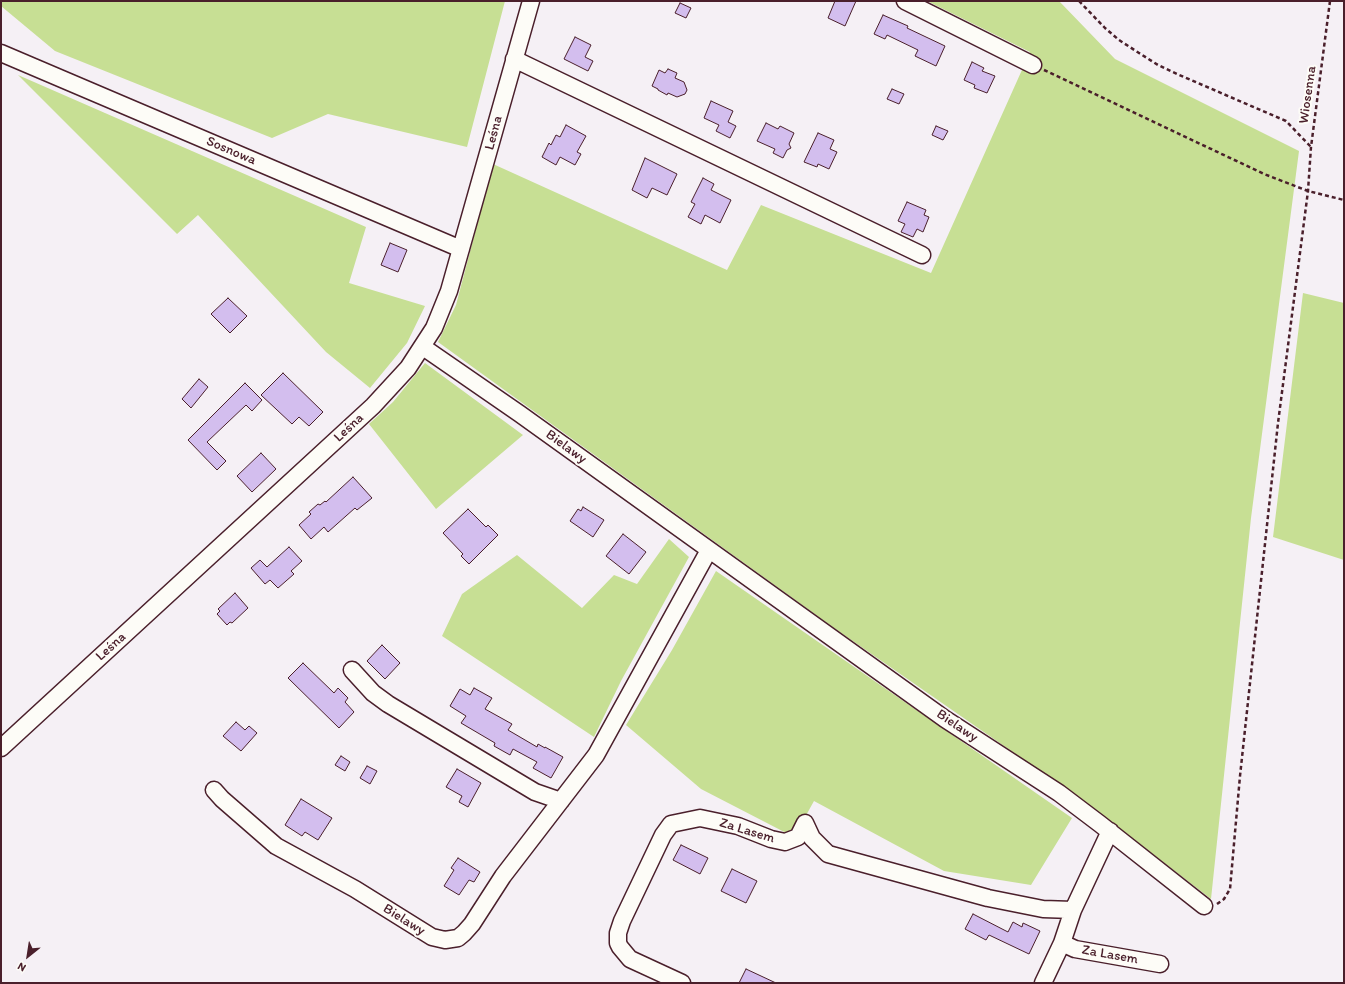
<!DOCTYPE html>
<meta charset="utf-8">
<style>
body{margin:0}
#map{position:relative;width:1345px;height:984px;overflow:hidden;background:#f5f0f5;font-family:Itim,sans-serif}
canvas{display:block}
.frame{position:absolute;inset:0;border:2px solid #4a1f2b;pointer-events:none}
.north{position:absolute;left:8px;top:936px;width:40px;height:40px;-webkit-text-stroke:3px #fdfcf7;paint-order:stroke;rotate:210deg;font-size:11px;font-weight:700;line-height:16px;text-align:center;color:#4a1f2b}
.north::after{content:'';display:block;margin:auto;width:14px;height:18px;background:#4a1f2b;clip-path:polygon(50% 0,100% 100%,50% 72%,0 100%)}
</style>
<div id="map">
<canvas width="1345" height="984"></canvas>
<div class="frame"></div>
<div class="north">N</div>
</div>
<script>
const g = document.querySelector('canvas').getContext('2d');
g.lineJoin = 'round';
function paint(path, color) { g.fillStyle = color; g.fill(path, 'evenodd'); }
const toPath = rows => new Path2D(rows.map(r => 'M' + r).join(''));
function strokePath(path, color, width, dash) { g.strokeStyle = color; g.lineWidth = width; g.lineCap = dash ? 'butt' : 'round'; g.setLineDash(dash || []); g.stroke(path); }
function drawText(font, color, halo, rows, align = 'center') {
  g.font = font + ' Itim,sans-serif'; g.lineWidth = 4; g.setLineDash([]); g.textBaseline = 'middle'; g.strokeStyle = halo; g.fillStyle = color; for (const [text, x, y, turn = 0] of rows) {
    g.save(); g.translate(x, y); g.rotate((+turn || 0) * Math.PI / 180); g.textAlign = isNaN(turn) ? turn : align; if (halo) g.strokeText(text, 0, 0); g.fillText(text, 0, 0); g.restore();
  }
}
const green = toPath([
 [1,1,505,1,467,147,328,114,272,138,55,51,1,6],
 [927,1,1059,1,1115,59,1299,151,1251,518,1211,899,1089,805,834,628,438,342,456,305,493,164,727,270,761,205,931,273,1030,52],
 [18,75,366,227,349,283,425,306,407,343,370,388,326,352,198,215,177,234],
 [1303,293,1344,303,1344,560,1273,537],
 [425,363,523,435,436,509,369,424,393,402],
 [669,539,689,557,621,681,594,737,442,636,462,594,517,555,582,608,614,575,637,584],
 [716,571,1072,818,1031,885,944,871,814,801,794,837,701,789,626,725,672,650]
]);
const building = toPath([
 [835,1,856,1,845,26,828,18,835,1],
 [680,3,691,8,686,18,675,13,680,3],
 [883,15,908,26,907,28,945,46,936,66,915,56,918,50,887,35,885,39,874,34,883,15],
 [575,37,591,45,585,57,593,61,588,71,564,59,575,37],
 [972,62,984,68,982,71,995,76,987,93,974,88,975,85,964,80,972,62],
 [668,69,677,73,675,78,684,82,687,90,685,94,677,97,668,93,667,95,658,90,658,89,652,86,659,70,665,73,668,69],
 [892,89,904,94,899,104,887,99,892,89],
 [711,101,733,111,728,122,736,126,730,138,716,131,719,125,704,118,711,101],
 [766,123,778,129,780,126,794,133,789,144,791,148,787,150,783,158,773,153,775,149,757,141,766,123],
 [566,125,586,136,577,152,581,154,575,165,560,157,556,165,542,157,549,143,551,145,556,135,560,137,566,125],
 [936,126,948,131,943,140,932,135,936,126],
 [818,133,834,140,830,149,837,152,829,169,818,164,817,167,804,162,818,133],
 [645,158,677,174,667,195,652,188,647,198,632,190,645,158],
 [703,178,714,184,711,190,731,200,720,223,705,215,701,224,688,217,695,204,691,202,703,178],
 [907,202,926,210,924,215,929,217,923,232,917,229,913,237,901,232,905,224,898,221,907,202],
 [390,243,407,250,398,272,381,265,390,243],
 [228,298,247,316,230,333,211,314,228,298],
 [283,373,323,412,309,426,299,417,292,424,261,395,283,373],
 [199,379,208,387,191,408,182,399,199,379],
 [245,383,262,400,252,411,246,405,207,442,226,461,217,470,188,440,245,383],
 [261,453,276,469,252,492,237,476,261,453],
 [353,477,372,498,357,510,355,508,328,532,324,527,311,539,299,525,311,514,309,512,318,504,320,505,325,501,326,502,353,477],
 [583,507,604,520,593,537,570,521,578,509,581,511,583,507],
 [468,509,486,527,488,525,498,535,469,564,461,556,463,554,443,533,468,509],
 [623,534,646,552,629,574,606,556,623,534],
 [289,547,302,561,291,571,294,574,278,588,270,580,265,584,251,568,260,560,267,567,289,547],
 [235,593,248,608,232,623,230,622,227,625,217,614,220,611,218,609,235,593],
 [382,645,400,663,385,679,367,661,382,645],
 [303,663,334,693,338,688,348,698,345,702,354,712,339,728,288,678,303,663],
 [474,688,492,698,485,709,512,724,508,730,537,747,538,744,545,748,545,747,563,757,551,778,533,768,537,762,513,749,510,755,494,746,495,743,461,723,466,716,450,706,460,689,470,695,474,688],
 [236,722,245,730,249,726,257,733,241,751,223,736,236,722],
 [341,756,350,762,345,771,335,765,341,756],
 [367,766,377,771,370,784,360,778,367,766],
 [457,769,481,783,468,807,459,802,462,796,446,787,457,769],
 [301,799,332,818,318,840,305,832,302,836,285,825,301,799],
 [681,845,708,858,700,874,673,860,681,845],
 [458,858,480,872,474,882,469,880,459,895,444,886,454,870,451,868,458,858],
 [732,869,757,881,746,903,721,891,732,869],
 [973,914,1008,932,1013,922,1022,927,1023,923,1040,931,1029,954,989,935,986,940,965,929,973,914],
 [746,969,776,983,739,983,746,969]
]);
const path = toPath([
 [1079,1,1105,28,1119,40,1139,53,1158,65,1177,74,1286,121,1311,147],
 [1044,70,1264,174,1308,191,1344,200],
 [1217,904,1224,899,1230,889,1240,776,1278,423,1308,191,1311,147,1330,1]
]);
const minor = toPath([
 [905,1,1033,65],
 [1,53,461,249],
 [514,59,922,255],
 [423,347,520,414,945,719,1059,793,1100,824,1204,906],
 [352,670,373,693,388,704,535,792,561,801],
 [1,748,373,406,408,368,434,328,449,291,531,1],
 [214,790,222,799,276,846,355,889,432,937,445,940,458,938,464,933,472,924,503,876,596,755,709,550],
 [1073,910,1110,831],
 [1062,943,1075,949,1160,964],
 [682,983,630,959,620,947,618,943,618,933,622,921,663,835,671,824,700,818,738,826,771,839,785,842,798,837,805,823,812,838,828,854,988,898,1043,909,1073,910,1062,943,1043,983]
]);
const streetNames = [
 ["Wiosenna",1308,95,-82],
 ["Leśna",494,133,-75],
 ["Sosnowa",231,151,23],
 ["Leśna",349,428,-43],
 ["Bielawy",566,447,36],
 ["Leśna",111,647,-42],
 ["Bielawy",957,726,34],
 ["Za Lasem",747,831,17],
 ["Bielawy",404,920,32],
 ["Za Lasem",1110,955,10]
];
paint(green, '#c7df94');
paint(building, '#d3beee');
strokePath(building, '#4a1f2b', 1);
strokePath(minor, '#4a1f2b', 19);
strokePath(path, '#4a1f2b', 2.5, [4, 3]);
strokePath(minor, '#fdfcf7', 16);
drawText('14px', '#4a1f2b', '#fdfcf7', streetNames);
</script>
